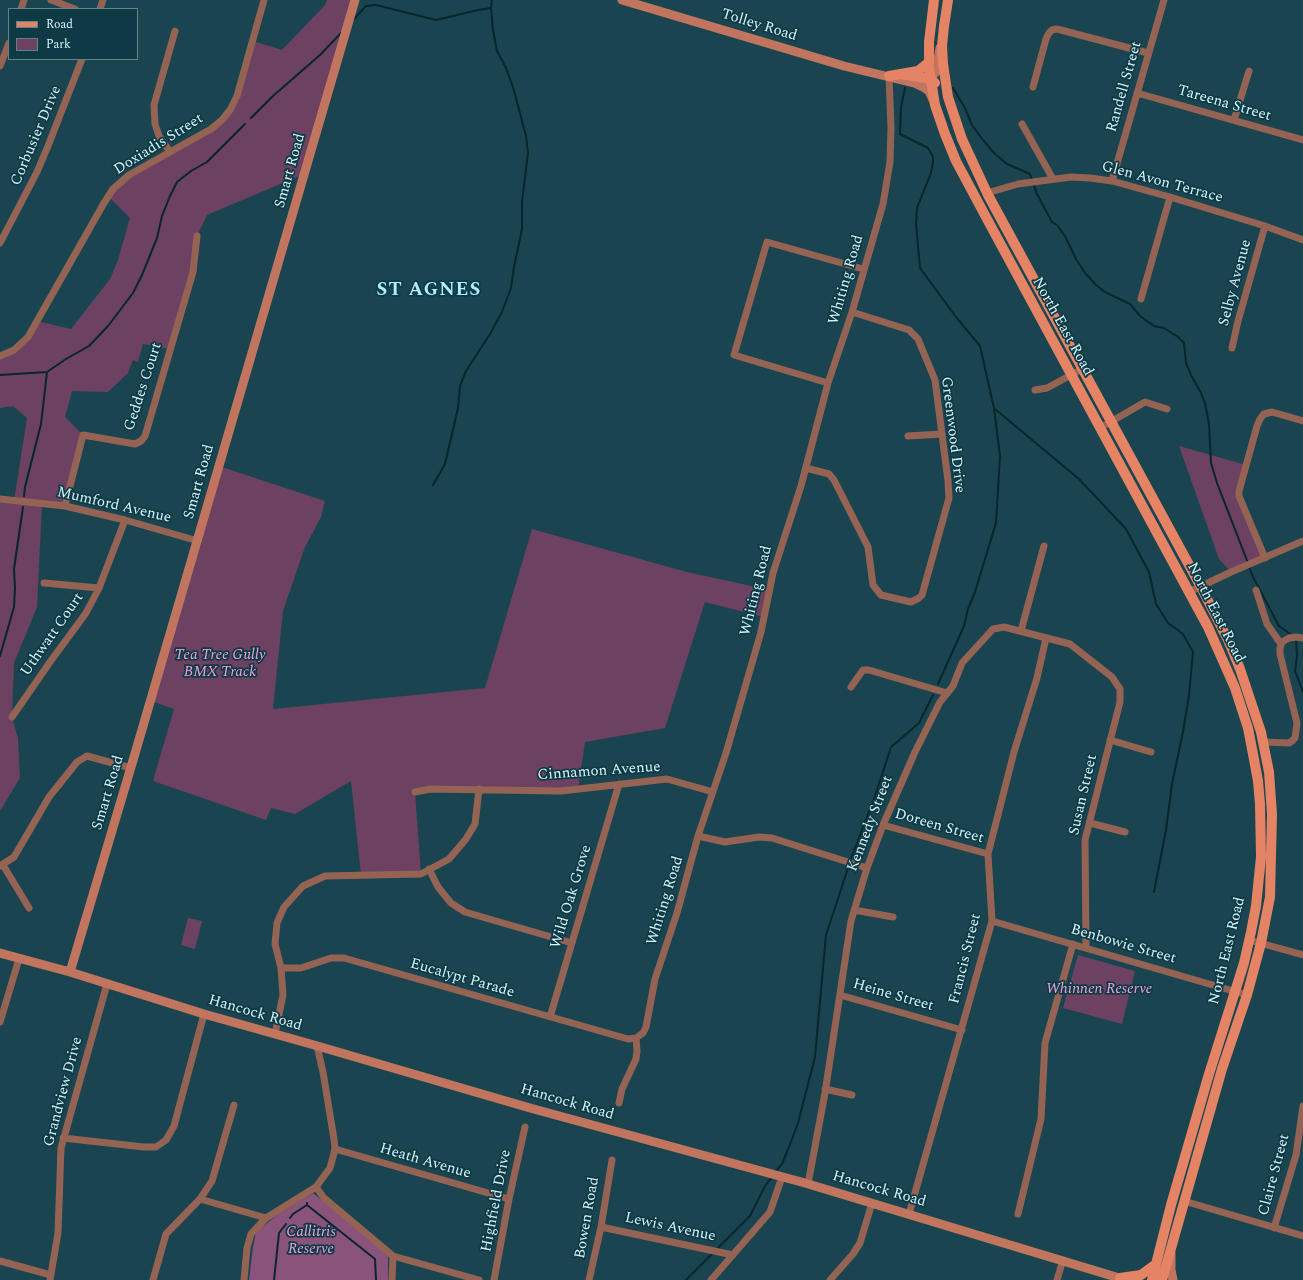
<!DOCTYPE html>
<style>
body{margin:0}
#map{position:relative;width:1303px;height:1280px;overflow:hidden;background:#1a4550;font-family:Spectral,serif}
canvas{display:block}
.legend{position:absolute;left:8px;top:8px;width:130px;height:52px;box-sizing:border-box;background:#0e3a45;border:1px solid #5e848f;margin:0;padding:5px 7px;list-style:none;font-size:12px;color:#d6f4fd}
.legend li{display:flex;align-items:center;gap:8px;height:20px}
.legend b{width:20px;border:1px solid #5e848f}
</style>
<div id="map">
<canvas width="1303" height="1280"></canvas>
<ul class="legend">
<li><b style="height:5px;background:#e58365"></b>Road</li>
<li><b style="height:11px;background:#6c4161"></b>Park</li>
</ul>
</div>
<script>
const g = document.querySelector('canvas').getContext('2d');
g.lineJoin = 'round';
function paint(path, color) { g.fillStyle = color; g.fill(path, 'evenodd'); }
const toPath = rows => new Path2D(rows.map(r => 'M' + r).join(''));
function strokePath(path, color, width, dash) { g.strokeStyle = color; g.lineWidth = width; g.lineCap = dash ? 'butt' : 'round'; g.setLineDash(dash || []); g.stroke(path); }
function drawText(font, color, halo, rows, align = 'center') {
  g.font = font + ' Spectral,serif'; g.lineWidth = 3.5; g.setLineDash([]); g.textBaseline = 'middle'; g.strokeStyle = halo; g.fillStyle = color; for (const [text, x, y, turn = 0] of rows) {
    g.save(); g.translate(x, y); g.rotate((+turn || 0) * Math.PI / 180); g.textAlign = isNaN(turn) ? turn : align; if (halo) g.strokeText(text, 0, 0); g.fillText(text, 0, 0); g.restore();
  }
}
const green = toPath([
 [327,0,355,0,304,174,207,215,197,236,193,272,170,349,143,344,138,362,133,360,128,373,108,392,72,391,65,417,83,435,65,506,42,504,37,607,14,663,12,717,18,738,20,778,0,811,0,499,14,501,27,418,13,406,0,408,0,355,17,348,37,321,71,329,110,279,118,260,130,218,108,196,121,181,211,129,233,105,253,41,282,50,325,5],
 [1179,446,1246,465,1239,490,1265,558,1231,572,1219,559],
 [219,466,325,501,321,517,305,547,283,611,273,709,485,688,532,529,687,572,770,590,764,617,705,602,665,728,585,742,578,789,415,792,421,874,361,875,351,781,295,814,271,808,266,820,153,781,174,709,151,701],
 [188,918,202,921,195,949,181,945],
 [1078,955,1135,971,1122,1024,1063,1008]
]);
const forest = toPath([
 [313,1193,388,1255,388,1280,249,1280,253,1247,256,1232,277,1215]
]);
const stream = toPath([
 [355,18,366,6,376,5,436,20,478,10,491,8],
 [905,88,901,107,900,134,928,148,933,157,933,163,931,173,917,208,916,224,920,268,956,317,980,346,994,408,1000,456,996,523,975,592,968,609,964,626,938,684],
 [953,88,965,108,972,125,983,140,994,153,1007,164,1030,174,1037,194,1052,222,1057,225,1065,236,1076,259,1085,273,1096,285,1105,292,1130,304,1140,316,1154,326,1164,328,1178,337,1184,343,1186,363,1191,375,1201,393,1205,403,1209,424,1211,463,1217,483,1248,563],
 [251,118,273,96,320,55,341,33],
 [0,375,47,372],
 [995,409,1079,479,1126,529,1149,572,1156,604,1168,623,1183,634,1193,652,1189,695,1183,732,1172,784,1166,830,1154,892],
 [433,485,445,464,458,408,460,386,466,371,490,334,502,312,511,288,514,267,522,229,522,202,528,153,526,136,513,87,506,68,497,51,493,30,491,8,492,0],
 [24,496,25,487,41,424,47,372,66,359,89,346,108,326,133,293,142,275,157,238,162,216,170,196,177,182,191,171,207,162,245,124],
 [1249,567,1253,577,1279,626,1293,636],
 [1296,639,1297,656,1295,671,1303,692],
 [0,656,14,607,15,588,14,569,23,507],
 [850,861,875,796,891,747,919,723,933,695],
 [776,1171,782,1164,789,1147,798,1123,815,1057,826,935,849,865],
 [307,1203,307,1205,375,1259,376,1280],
 [290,1218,293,1214,307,1205,307,1204],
 [716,1250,750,1216,765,1186,772,1177],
 [274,1280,279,1233,286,1224],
 [686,1280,713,1253]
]);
const minor = toPath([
 [51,0,75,9],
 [21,9,24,0],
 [100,9,103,0],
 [0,66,9,43],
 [1033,87,1046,39,1049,33,1052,30,1056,29,1061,30,1148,53],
 [1137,93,1303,140],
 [1234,120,1249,71],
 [1022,124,1053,179],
 [170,152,159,136,155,124,154,105,175,31],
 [1112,181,1164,0],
 [987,193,1018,184,1071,177,1090,178,1112,181,1170,197,1265,226,1303,240],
 [0,243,37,172,48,146,82,59],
 [1141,299,1170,197],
 [1232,348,1238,321,1265,226],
 [0,356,14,350,28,337,104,203,113,189,129,175,211,129,222,120,230,110,237,96,264,0],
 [828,383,734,355,767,242,863,269],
 [1035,390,1047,388,1082,369],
 [1100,428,1145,402,1167,409],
 [908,436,942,434],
 [806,468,829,474,834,480,868,547,873,585,881,595,911,602,919,598,922,595,949,498,948,481,935,380,918,339,909,330,852,312],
 [0,499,65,506,125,520,198,541],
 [65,506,83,435,135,444,141,441,145,436,193,272,197,236],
 [1265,558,1239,496,1239,491,1257,426,1260,419,1264,414,1272,412,1303,421],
 [44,583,99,588],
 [1256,590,1267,624,1281,644],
 [1189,592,1231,572,1303,541],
 [1021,631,1044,546],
 [851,687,863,670,869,670,947,693],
 [12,717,50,662,86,613,99,588,125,520],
 [1110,740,1151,752],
 [1263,742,1289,743,1292,741,1295,738,1297,723,1280,654,1280,648,1282,642,1289,638,1296,637,1303,638],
 [415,792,430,789,561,791,667,779,713,792],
 [1090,823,1125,832],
 [883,825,988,854],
 [698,836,725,842,759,837,772,838,867,868],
 [3,865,29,908],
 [0,866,14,857,49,797,77,762,87,756,131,768],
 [429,869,438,887,451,903,465,912,572,943],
 [854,910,893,917],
 [992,921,1247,995],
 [1249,940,1303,955],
 [281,968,301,968,331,958,344,958,628,1039,636,1038],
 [840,995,962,1030],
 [550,1017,619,784],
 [0,1022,19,959],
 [275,1034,283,995,281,968,275,944,277,923,284,907,303,886,325,876,421,874,449,859,466,839,475,824,479,789],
 [825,1089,852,1095],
 [619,1103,622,1089,636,1059,637,1051,636,1038,643,1033,646,1027,655,979,677,913,698,836,726,753,761,632,773,573,801,486,828,383,852,312,883,204,890,162,891,128,889,76],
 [63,1138,144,1147,156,1147,166,1140,174,1126,204,1014],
 [335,1149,509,1199],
 [808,1184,825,1093,851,921,867,868,883,825,915,752,940,702,953,686,962,663,993,629,1004,627,1070,644,1112,677,1120,689,1120,702,1085,840,1086,948],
 [316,1187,324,1198,393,1256,392,1280],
 [200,1199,266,1218],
 [1184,1201,1303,1236],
 [909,1214,992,921,988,854,1014,752,1037,678,1046,638],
 [1018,1214,1041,1119,1045,1043,1073,944],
 [601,1227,733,1255],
 [1274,1228,1296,1155,1303,1106],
 [393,1256,479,1280],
 [0,1261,51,1275],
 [50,1280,58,1233,61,1148,107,984],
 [153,1280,166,1234,200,1199,212,1181,234,1105],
 [244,1280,247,1248,251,1234,266,1218,316,1187,330,1168,335,1149,334,1139,323,1072,317,1046],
 [494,1280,509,1199,525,1127],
 [589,1280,601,1227,612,1160],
 [711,1280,770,1212,782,1177],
 [830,1280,853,1254,860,1243,872,1203],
 [1057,1280,1063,1260]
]);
const secondary = toPath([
 [622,0,844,66,914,83,923,87,929,91,933,100],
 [927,81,936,72,940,48],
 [0,953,70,972,204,1014,314,1045,530,1108,805,1183,1126,1280],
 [70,972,134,757,355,0],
 [1171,1253,1171,1270,1173,1280]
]);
const primary = toPath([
 [934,0,929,42,929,68,935,105,945,134,956,161,987,219,1208,627,1235,688,1248,728,1253,754,1258,781,1260,804,1261,857,1256,906,1251,932,1244,963,1209,1074,1171,1205,1152,1280],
 [948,0,944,26,942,46,943,64,948,97,962,139,988,195,1201,587,1229,642,1240,669,1261,732,1269,772,1272,814,1270,897,1261,943,1247,995,1222,1069,1162,1280],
 [901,74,931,79,935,83],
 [889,76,918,71,929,62],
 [1120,1278,1141,1275,1156,1264]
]);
const streetNames = [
 ["Tolley Road",759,26,17],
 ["Randell Street",1125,87,-74],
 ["Tareena Street",1224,104,16],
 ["Corbusier Drive",37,136,-67],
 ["Doxiadis Street",159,145,-32],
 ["Smart Road",291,171,-74],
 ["Glen Avon Terrace",1162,183,15],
 ["Whiting Road",847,280,-74],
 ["Selby Avenue",1236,283,-75],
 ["North East Road",1062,327,61],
 ["Geddes Court",144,387,-72],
 ["Greenwood Drive",952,435,83],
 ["Smart Road",200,482,-74],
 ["Mumford Avenue",114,506,13],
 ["Whiting Road",757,591,-76],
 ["North East Road",1215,613,63],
 ["Uthwatt Court",53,635,-55],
 ["Cinnamon Avenue",599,772,-4],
 ["Smart Road",109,793,-73],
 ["Susan Street",1084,795,-77],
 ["Kennedy Street",871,824,-69],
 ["Doreen Street",939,827,16],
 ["Wild Oak Grove",572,897,-73],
 ["Whiting Road",666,901,-73],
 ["Benbowie Street",1123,945,16],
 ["North East Road",1228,951,-76],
 ["Francis Street",966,959,-76],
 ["Eucalypt Parade",462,979,16],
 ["Heine Street",893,996,16],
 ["Hancock Road",255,1014,16],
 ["Grandview Drive",64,1092,-75],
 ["Hancock Road",567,1103,16],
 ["Heath Avenue",425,1162,16],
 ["Claire Street",1275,1175,-75],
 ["Hancock Road",879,1190,16],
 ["Highfield Drive",497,1201,-79],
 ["Bowen Road",588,1218,-80],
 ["Lewis Avenue",670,1228,12]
];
const parkNames = [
 ["Tea Tree Gully",220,656],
 ["BMX Track",220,673],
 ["Whinnen Reserve",1099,990],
 ["Callitris",311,1233],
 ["Reserve",311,1250]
];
const districtNames = [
 ["ST AGNES",429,291]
];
paint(green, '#6c4161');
paint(forest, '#8a537b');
strokePath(stream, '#08262d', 2);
strokePath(minor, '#946354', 7);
strokePath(secondary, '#c2755e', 9);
strokePath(primary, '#e58365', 10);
drawText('15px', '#d6f4fd', '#0e3a45', streetNames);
drawText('italic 15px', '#f4a2dd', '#0e3a45', parkNames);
g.letterSpacing = '1px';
drawText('bold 19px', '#aeecfe', '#0e3a45', districtNames);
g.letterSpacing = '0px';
</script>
